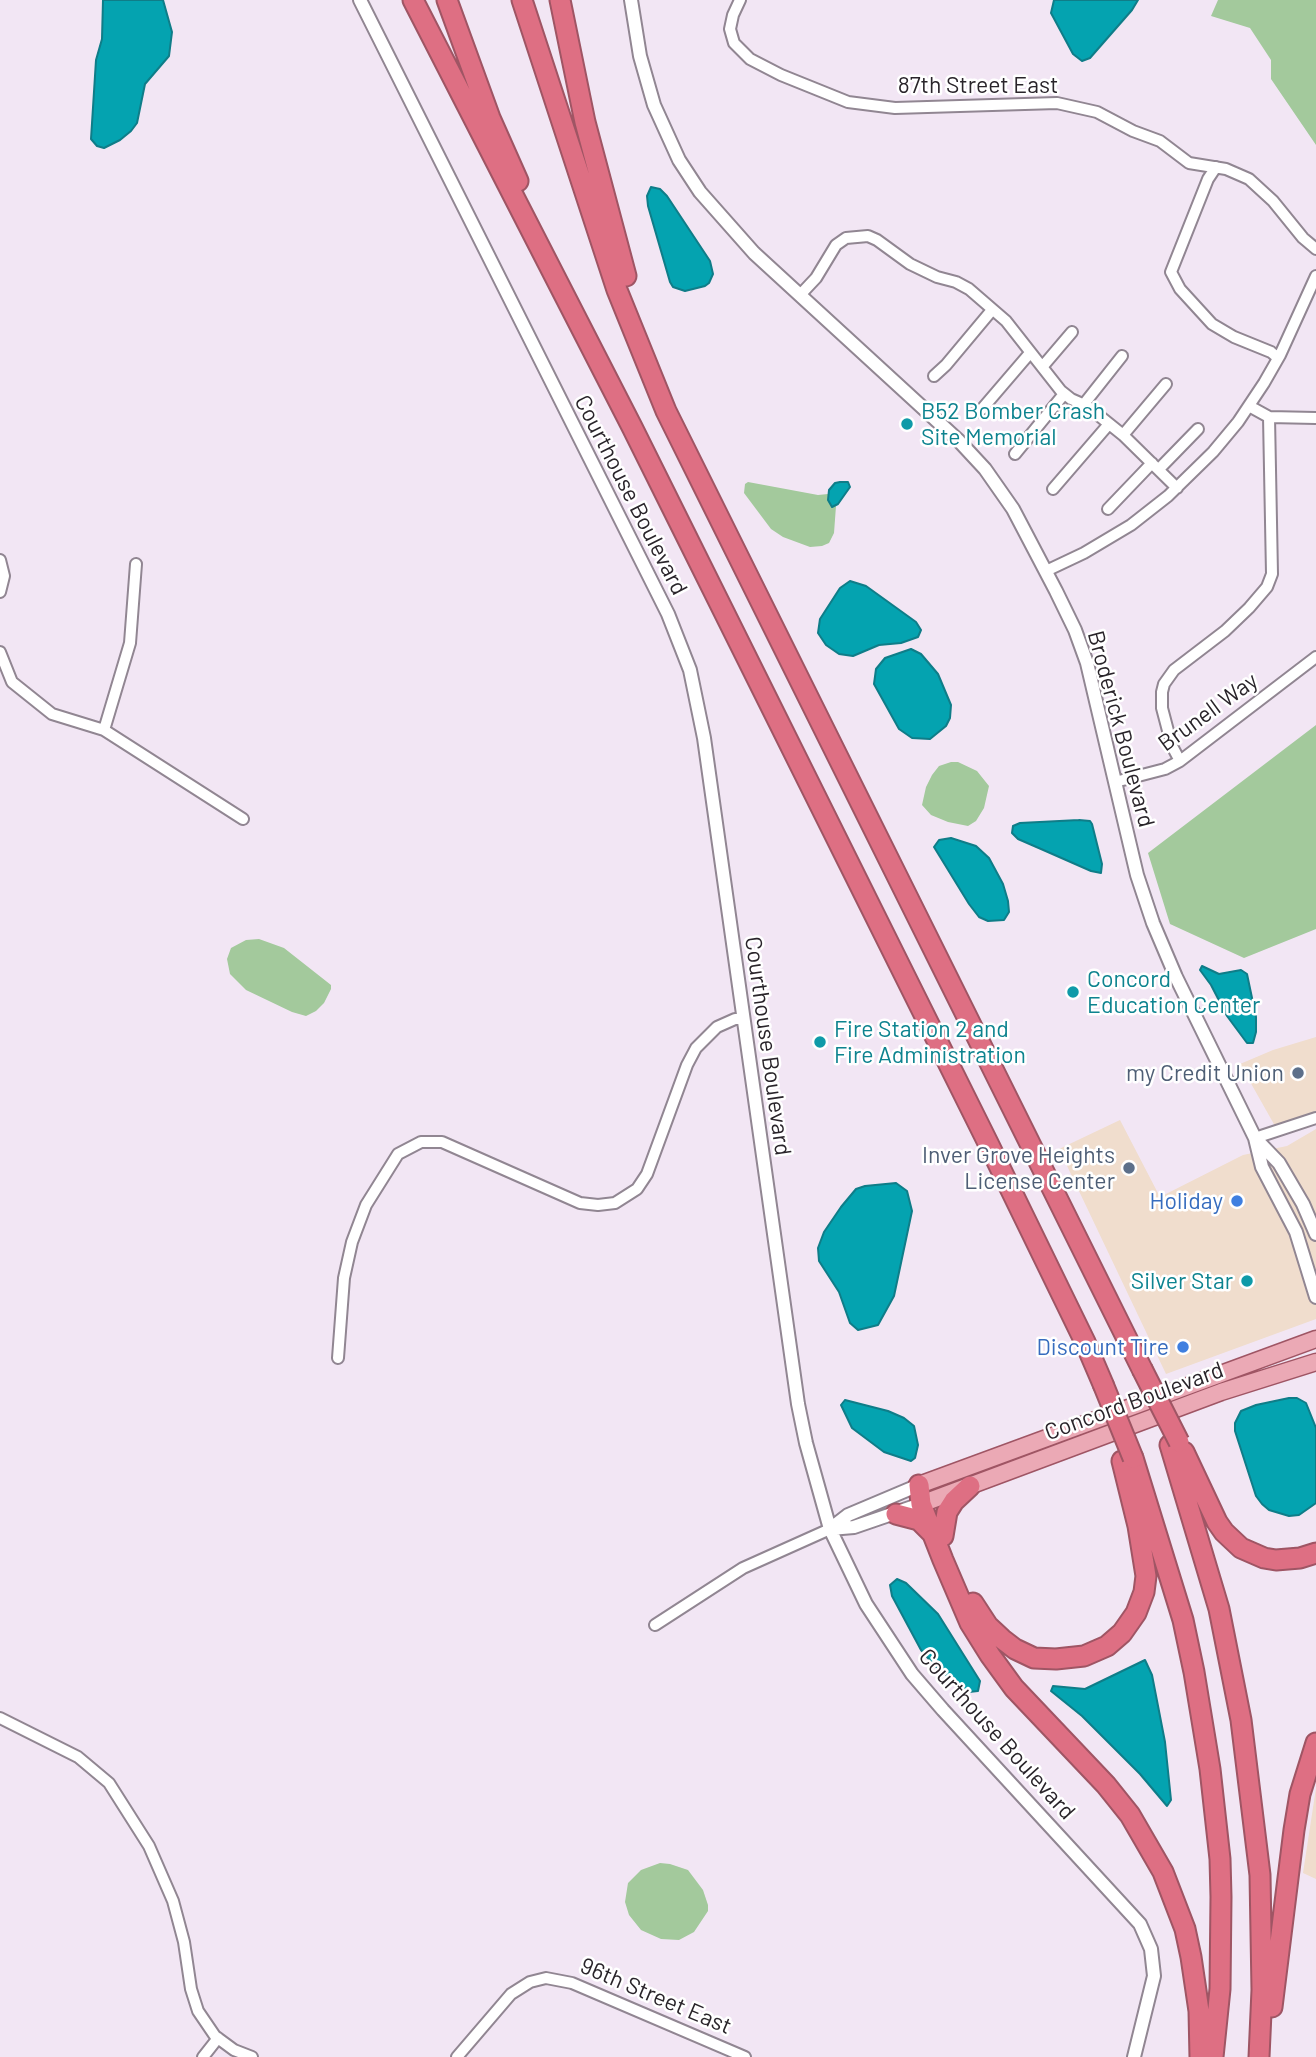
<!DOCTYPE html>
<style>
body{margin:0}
canvas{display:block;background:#f2e6f4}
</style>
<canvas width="1316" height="2057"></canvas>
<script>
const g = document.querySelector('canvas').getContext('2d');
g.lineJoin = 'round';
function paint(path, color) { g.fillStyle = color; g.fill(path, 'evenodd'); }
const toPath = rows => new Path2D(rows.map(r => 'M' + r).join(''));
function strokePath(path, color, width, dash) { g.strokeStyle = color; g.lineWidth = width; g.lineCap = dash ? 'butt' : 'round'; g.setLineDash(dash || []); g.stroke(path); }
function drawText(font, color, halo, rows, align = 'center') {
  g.font = font + ' Barlow,sans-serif'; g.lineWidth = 5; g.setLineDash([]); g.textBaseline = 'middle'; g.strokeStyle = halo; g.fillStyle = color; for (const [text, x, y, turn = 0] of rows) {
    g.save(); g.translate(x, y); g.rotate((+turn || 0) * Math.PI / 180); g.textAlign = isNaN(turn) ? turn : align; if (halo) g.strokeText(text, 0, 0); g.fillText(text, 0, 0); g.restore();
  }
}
const commercial = toPath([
 [1316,1037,1316,1113,1275,1126,1240,1064,1273,1050],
 [1120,1120,1160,1197,1243,1155,1287,1146,1316,1129,1316,1319,1166,1374,1059,1149],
 [1316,1788,1316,1879,1303,1873]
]);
const green = toPath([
 [1218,0,1316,0,1316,145,1271,79,1271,60,1250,28,1211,16],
 [748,482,818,495,828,494,832,507,836,506,834,533,829,543,822,546,810,547,783,537,771,529,744,493,745,484],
 [1316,725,1316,929,1244,958,1170,924,1148,853],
 [951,762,958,762,977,771,989,786,984,808,976,821,968,826,948,822,931,815,922,805,926,787,932,775,939,766],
 [259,939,284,948,331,985,331,989,324,1003,316,1011,306,1016,292,1012,246,990,230,974,227,959,231,948,246,940],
 [660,1863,670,1864,688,1870,703,1890,708,1905,708,1911,694,1932,679,1940,661,1939,641,1930,629,1915,625,1902,628,1883,641,1870]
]);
const water = toPath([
 [103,0,163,0,172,32,169,56,145,84,137,123,131,131,120,140,104,148,97,146,91,139,96,60,102,39,103,0],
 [1054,0,1138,0,1132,10,1090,58,1082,61,1073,54,1051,13,1054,0],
 [651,187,660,189,667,196,710,261,713,274,709,283,705,286,685,291,673,287,670,282,648,206,647,196,651,187],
 [840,482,848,482,850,487,838,504,832,507,828,500,829,490,835,483,840,482],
 [850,581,866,586,916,622,921,630,918,637,901,643,879,645,853,656,839,654,826,645,818,633,820,619,840,588,850,581],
 [911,649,921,654,938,674,951,705,950,718,946,726,930,739,912,738,899,729,874,684,876,669,885,658,911,649],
 [1079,820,1090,821,1092,824,1102,864,1101,873,1091,871,1041,849,1018,839,1012,833,1013,826,1020,823,1079,820],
 [951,838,976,846,989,858,1003,884,1008,901,1009,912,1004,920,988,921,979,917,969,904,934,847,939,840,951,838],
 [1202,966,1219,974,1241,970,1247,974,1256,1017,1256,1032,1253,1043,1247,1043,1227,1016,1211,985,1200,970,1202,966],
 [896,1183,907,1191,912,1211,894,1296,878,1325,858,1330,850,1323,839,1292,819,1261,818,1248,824,1232,841,1207,856,1189,865,1186,896,1183],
 [1289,1398,1297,1398,1306,1403,1316,1428,1316,1503,1299,1515,1289,1516,1269,1510,1262,1504,1256,1496,1235,1431,1235,1423,1241,1411,1256,1405,1289,1398],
 [845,1400,888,1411,904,1418,914,1426,918,1445,915,1458,911,1461,884,1452,852,1428,841,1405,845,1400],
 [897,1579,906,1583,938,1614,980,1681,978,1691,969,1692,961,1688,934,1665,921,1650,892,1596,890,1585,897,1579],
 [1145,1660,1152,1675,1165,1742,1171,1800,1167,1806,1140,1774,1082,1716,1051,1691,1053,1686,1085,1689,1145,1660]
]);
const minor = toPath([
 [740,0,733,15,730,29,734,43,750,59,781,75,848,102,895,108,1057,103,1097,112,1133,131,1160,141,1189,163,1226,169,1249,179,1273,201,1303,238,1316,249],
 [1216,167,1208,179,1171,272,1180,289,1212,324,1234,337,1271,352,1278,358],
 [800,295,816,278,836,245,846,238,868,236,877,240,910,264,937,277,956,282,969,289,1006,321,1061,391,1071,399,1087,406,1123,435,1177,488],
 [1043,366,1072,332],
 [934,376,946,365,992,310],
 [1084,404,1122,356],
 [1249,406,1269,417,1316,418],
 [973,413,982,409,1030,353],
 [1123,435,1166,384],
 [1015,454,1064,394],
 [1159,469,1198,429],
 [1053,489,1109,424],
 [1108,509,1152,463],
 [0,560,4,576,0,592],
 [1046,571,1084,553,1131,525,1168,496,1213,452,1238,422,1264,383,1280,355,1316,276],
 [0,652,12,682,52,714,104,730,243,819],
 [104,730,130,643,136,564],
 [1180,761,1172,746,1162,708,1162,692,1164,684,1174,670,1225,631,1249,608,1267,587,1272,574,1269,417],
 [1115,782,1165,769,1180,761,1316,657],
 [1255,1138,1316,1118],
 [338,1358,344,1278,352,1242,366,1205,398,1154,421,1142,442,1142,580,1203,598,1205,615,1203,637,1189,647,1174,687,1065,696,1048,717,1027,735,1019,743,1019],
 [655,1625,743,1568,830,1529],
 [0,1718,78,1757,109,1783,149,1846,173,1901,184,1942,191,1989,198,2011,215,2036,234,2050,252,2057],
 [203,2057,218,2038],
 [457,2057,511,1994,530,1982,546,1978,572,1983,745,2057]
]);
const tertiary = toPath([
 [360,0,668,614,690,670,704,738,798,1404,806,1443,830,1529,866,1604,912,1674,943,1710,1140,1924,1151,1949,1154,1976,1134,2057],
 [631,0,640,56,654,105,679,160,700,192,754,253,959,441,985,469,1013,509,1056,591,1075,630,1087,663,1137,875,1153,923,1176,977,1255,1138,1262,1167,1296,1232,1316,1297],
 [1255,1138,1279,1163,1303,1204,1316,1234],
 [830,1529,848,1515,919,1485],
 [830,1529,854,1527,921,1504]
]);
const primary = toPath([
 [919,1485,1316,1339],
 [921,1504,1221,1392,1316,1362]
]);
const motorway = toPath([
 [413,0,632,427,988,1143,1085,1342,1103,1384],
 [447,0,490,118,518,181],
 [522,0,617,290,666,411,1142,1369],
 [560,0,585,122,626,276],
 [1170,1445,1219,1609,1241,1720,1260,1875,1262,1990,1259,2057],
 [1184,1452,1217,1522,1224,1532,1241,1548,1264,1558,1276,1560,1300,1558,1316,1553],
 [1133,1458,1183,1620,1194,1672,1210,1769,1220,1859,1221,1897,1220,1989,1213,2057],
 [919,1485,921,1504,943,1560,970,1623,990,1655,1014,1688,1106,1785,1130,1815,1163,1872,1185,1929,1191,1957,1199,2011,1200,2057],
 [896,1514,919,1520,931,1532],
 [943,1536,947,1512,954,1501,970,1486],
 [973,1603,988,1626,1002,1639,1015,1649,1034,1658,1056,1659,1084,1656,1107,1646,1122,1633,1136,1613,1144,1592,1146,1576,1138,1526,1122,1461],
 [1272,2007,1294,1830,1300,1794,1316,1743]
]);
const motorwayBridge = toPath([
 [1142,1369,1179,1442],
 [1103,1384,1133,1458]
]);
const markers = [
 [907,424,7,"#0f9aa8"],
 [1073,992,7,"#0f9aa8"],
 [820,1042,7,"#0f9aa8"],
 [1298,1073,7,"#5c6f8a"],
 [1129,1168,7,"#5c6f8a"],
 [1237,1201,7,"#3f7fe0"],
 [1247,1281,7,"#0f9aa8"],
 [1183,1347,7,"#3f7fe0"]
];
const streetNames = [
 ["87th Street East",978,85],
 ["Courthouse Boulevard",631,495,63],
 ["Brunell Way",1208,712,-36],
 ["Broderick Boulevard",1121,729,75],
 ["Courthouse Boulevard",768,1046,82],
 ["Concord Boulevard",1134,1401,-20],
 ["Courthouse Boulevard",997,1734,48],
 ["96th Street East",656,1996,23]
];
const cultureNames = [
 ["B52 Bomber Crash",921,411],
 ["Site Memorial",921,437],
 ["Concord",1087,979],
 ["Education Center",1087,1005],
 ["Fire Station 2 and",834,1029],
 ["Fire Administration",834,1055],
 ["Silver Star",1233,1281,"right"]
];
const serviceNames = [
 ["my Credit Union",1284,1073],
 ["Inver Grove Heights",1115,1155],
 ["License Center",1115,1181]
];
const shopNames = [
 ["Holiday",1223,1201],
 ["Discount Tire",1169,1347]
];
paint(commercial, '#f0ddcd');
paint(green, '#a3c99c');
paint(water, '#04a3b0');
strokePath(water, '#0f7d88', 2);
strokePath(minor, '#918692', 14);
strokePath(tertiary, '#918692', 16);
strokePath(primary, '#9f5564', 19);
strokePath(motorway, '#9f5564', 23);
strokePath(minor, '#fff', 10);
strokePath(tertiary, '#fff', 12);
strokePath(primary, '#eba9b5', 16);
strokePath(motorway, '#de6f83', 19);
strokePath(motorwayBridge, '#9f5564', 23, []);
strokePath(motorwayBridge, '#de6f83', 19);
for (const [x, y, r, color] of markers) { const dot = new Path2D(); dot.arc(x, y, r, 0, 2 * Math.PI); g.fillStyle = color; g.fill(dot); strokePath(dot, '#fff', 2.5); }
drawText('23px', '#29242a', '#fff', streetNames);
drawText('23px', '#0d838f', '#fff', cultureNames, 'left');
drawText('23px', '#4e5e75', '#fff', serviceNames, 'right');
drawText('23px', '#366cbe', '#fff', shopNames, 'right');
</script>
